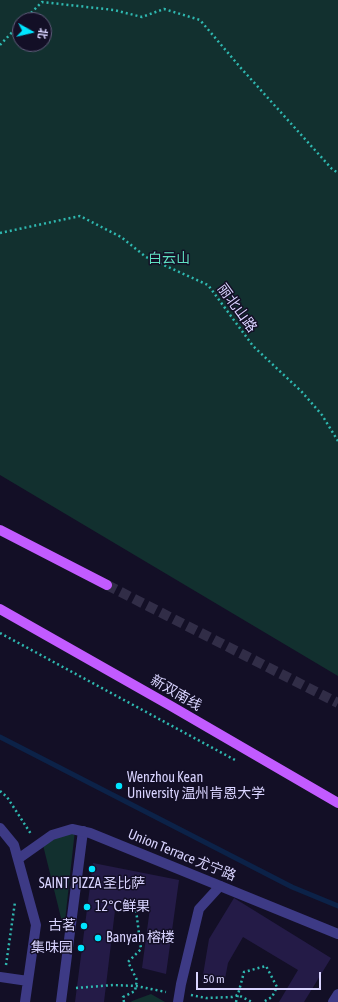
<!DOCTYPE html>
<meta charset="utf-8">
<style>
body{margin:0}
#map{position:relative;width:338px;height:1002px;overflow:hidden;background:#130f26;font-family:"Asap Condensed","Noto Sans SC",sans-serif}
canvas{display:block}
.north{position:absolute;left:12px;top:12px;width:40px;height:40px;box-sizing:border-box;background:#130f26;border:1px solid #625e7d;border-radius:50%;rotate:98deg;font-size:11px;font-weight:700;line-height:16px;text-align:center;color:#d9d4ff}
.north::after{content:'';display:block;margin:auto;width:14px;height:18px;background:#00e5ff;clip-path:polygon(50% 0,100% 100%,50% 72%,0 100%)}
.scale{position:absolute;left:196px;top:972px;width:125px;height:18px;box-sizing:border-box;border:2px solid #d9d4ff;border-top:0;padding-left:5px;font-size:12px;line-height:14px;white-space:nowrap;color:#d9d4ff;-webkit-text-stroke:3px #130f26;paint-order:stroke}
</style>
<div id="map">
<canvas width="338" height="1002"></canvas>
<div class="north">北</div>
<div class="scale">50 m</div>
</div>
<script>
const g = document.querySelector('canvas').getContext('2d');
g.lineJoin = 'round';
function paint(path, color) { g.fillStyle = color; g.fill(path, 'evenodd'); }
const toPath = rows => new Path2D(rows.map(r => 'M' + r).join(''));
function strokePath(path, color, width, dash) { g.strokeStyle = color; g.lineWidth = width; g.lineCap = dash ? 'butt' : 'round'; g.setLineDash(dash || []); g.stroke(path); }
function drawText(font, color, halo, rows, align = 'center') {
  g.font = font + ' "Asap Condensed","Noto Sans SC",sans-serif'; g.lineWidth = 3; g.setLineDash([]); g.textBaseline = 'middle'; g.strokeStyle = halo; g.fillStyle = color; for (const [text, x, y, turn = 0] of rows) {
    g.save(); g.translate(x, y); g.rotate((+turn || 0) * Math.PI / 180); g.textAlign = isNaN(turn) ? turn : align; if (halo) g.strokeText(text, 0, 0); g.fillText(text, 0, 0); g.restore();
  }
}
const green = toPath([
 [0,0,338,0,338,676,0,475],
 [20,20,44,20,44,44,20,44],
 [75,830,64,930,42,841],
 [151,994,165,1002,131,1002,132,1001]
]);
const stream = toPath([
 [0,737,292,887,338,906]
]);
const building = toPath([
 [93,863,179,880,166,974,142,968,150,908,116,902,104,1002,75,1002],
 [234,898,331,958,304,1002,279,1002,298,970,243,937,228,963,224,984,202,981,209,939]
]);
const primaryTunnel = toPath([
 [107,585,338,703]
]);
const path = toPath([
 [24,20,42,2,114,10,142,17,164,9,200,20,240,67,332,169,338,173],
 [0,45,20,24],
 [0,233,80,216,121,237,146,257,208,285,253,346,302,392,322,415,338,441],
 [0,633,235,760],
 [0,791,7,797,31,834],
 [6,965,15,902],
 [76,988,113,985,136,986,166,992],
 [191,995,206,998,232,997,238,995,252,1002],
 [124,1002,123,997,135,991,137,980,128,962,141,949,136,910],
 [236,1002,244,972,266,966,277,987,272,997,263,1002]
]);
const lane = toPath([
 [61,1002,83,831],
 [178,1002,181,984,199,909,220,886]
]);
const street = toPath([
 [0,828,14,845,36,925,25,1002],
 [18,859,52,835,72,829,90,833,338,934],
 [0,977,28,981],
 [333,1002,338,994]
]);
const primary = toPath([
 [0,530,107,585],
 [0,609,171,706,338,803]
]);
const markers = [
 [119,786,4,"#00e5ff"],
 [92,869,4,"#00e5ff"],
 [87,907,4,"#00e5ff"],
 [84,926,4,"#00e5ff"],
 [98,938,4,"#00e5ff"],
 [81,948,4,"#00e5ff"]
];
const parkNames = [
 ["白云山",169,259]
];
const streetNames = [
 ["丽北山路",237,308,54],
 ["新双南线",176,693,30],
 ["Union Terrace 尤宁路",182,855,22]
];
const poiNames = [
 ["Wenzhou Kean",127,778],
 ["University 温州肯恩大学",127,794],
 ["SAINT PIZZA 圣比萨",92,884,"center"],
 ["12℃鲜果",95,907],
 ["古茗",76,926,"right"],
 ["Banyan 榕楼",106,938],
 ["集味园",73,948,"right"]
];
paint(green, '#12302f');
strokePath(stream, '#0c2248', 5);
paint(building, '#241b47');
strokePath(primaryTunnel, '#312d47', 10, [10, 5]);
strokePath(path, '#2fb8b0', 2.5, [2, 3]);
strokePath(lane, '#3d3a85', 10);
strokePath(street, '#3d3a85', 10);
strokePath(primary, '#c25bff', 10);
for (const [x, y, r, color] of markers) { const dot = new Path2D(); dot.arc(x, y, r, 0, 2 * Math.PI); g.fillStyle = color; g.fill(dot); strokePath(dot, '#130f26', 1.5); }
drawText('14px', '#5fe0c0', '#130f26', parkNames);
drawText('14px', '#d9d4ff', '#130f26', streetNames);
drawText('14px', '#d9d4ff', '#130f26', poiNames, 'left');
</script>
